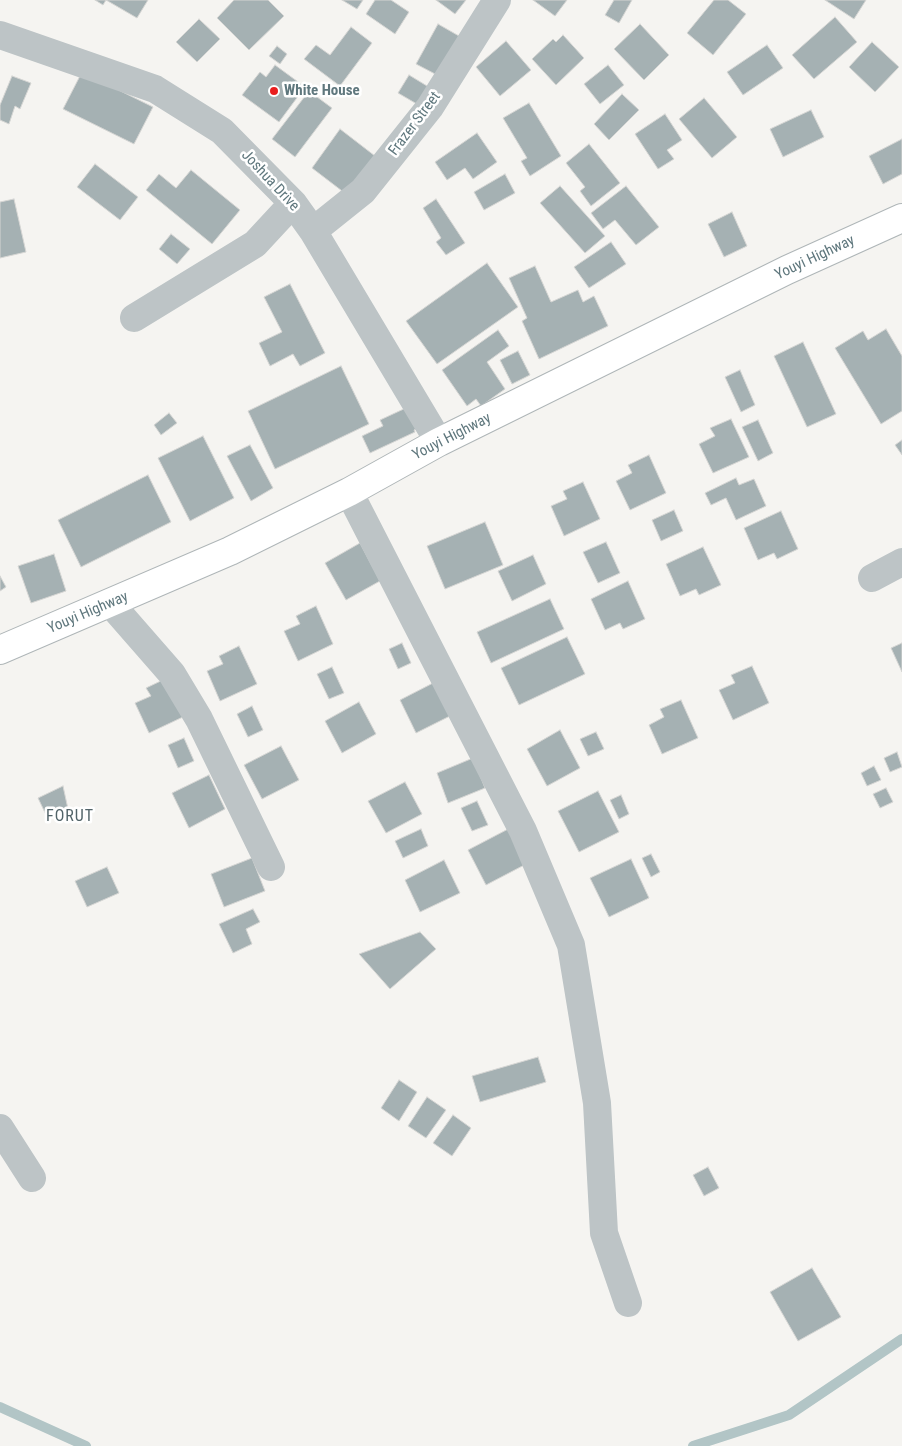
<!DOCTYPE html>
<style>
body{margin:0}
canvas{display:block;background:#f5f4f1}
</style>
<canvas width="902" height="1446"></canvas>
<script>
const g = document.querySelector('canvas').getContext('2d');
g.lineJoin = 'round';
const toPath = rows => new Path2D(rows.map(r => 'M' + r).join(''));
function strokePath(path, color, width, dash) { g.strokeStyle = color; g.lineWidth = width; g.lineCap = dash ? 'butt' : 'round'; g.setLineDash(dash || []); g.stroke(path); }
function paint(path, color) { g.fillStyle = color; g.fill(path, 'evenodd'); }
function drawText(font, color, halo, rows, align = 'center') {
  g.font = font + ' "Roboto Condensed",sans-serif'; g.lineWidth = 5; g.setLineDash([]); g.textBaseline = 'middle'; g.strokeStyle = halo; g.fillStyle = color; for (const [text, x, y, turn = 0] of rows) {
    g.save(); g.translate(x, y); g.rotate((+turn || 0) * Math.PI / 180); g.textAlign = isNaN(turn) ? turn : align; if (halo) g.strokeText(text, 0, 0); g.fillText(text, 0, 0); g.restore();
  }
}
const stream = toPath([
 [0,1407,86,1446],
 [693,1446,789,1415,902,1339]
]);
const building = toPath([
 [95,0,148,0,137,18,106,0,103,5,95,0],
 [234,0,268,0,284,16,249,50,217,18,234,0],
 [342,0,363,0,357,9,342,0],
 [375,0,391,0,409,12,395,34,366,14,375,0],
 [436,0,466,0,455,14,436,0],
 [533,0,567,0,555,16,533,0],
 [614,0,632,0,619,23,605,15,614,0],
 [714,0,728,0,746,14,713,55,687,33,714,0],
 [825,0,866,0,854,19,825,0],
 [835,17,857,42,814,79,792,55,835,17],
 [199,19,220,39,197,62,176,42,199,19],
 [438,24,459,36,437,75,416,64,438,24],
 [640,24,669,55,644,80,614,49,640,24],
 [351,27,372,43,340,86,304,59,316,45,330,55,351,27],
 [563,35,584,58,556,85,532,59,553,39,556,42,563,35],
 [506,41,531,70,500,96,476,67,506,41],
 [872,42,899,67,875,92,849,67,872,42],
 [767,45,783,68,743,95,727,72,767,45],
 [277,46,287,54,280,64,269,56,277,46],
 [275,65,305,87,279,122,242,95,260,72,266,77,275,65],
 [608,65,624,85,600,104,584,84,608,65],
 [82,72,153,107,134,144,63,109,82,72],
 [409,75,432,89,422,107,398,93,409,75],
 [12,76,31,83,20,109,15,106,9,124,0,120,0,105,12,76],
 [309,91,332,108,295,157,272,139,309,91],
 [622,94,639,110,609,140,594,124,622,94],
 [704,98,737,137,712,158,679,119,704,98],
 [529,103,561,156,530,176,521,161,527,158,503,118,529,103],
 [811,110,824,137,783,157,770,129,811,110],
 [665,114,682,140,667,150,674,159,658,169,635,134,665,114],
 [340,129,375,156,346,194,312,168,340,129],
 [477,133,497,162,473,179,465,168,447,180,435,162,477,133],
 [902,139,902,174,883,184,869,156,902,139],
 [589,144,620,183,591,206,580,191,585,187,566,163,589,144],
 [95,164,138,197,120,220,77,187,95,164],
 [191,170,240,210,212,244,146,190,159,174,176,188,191,170],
 [505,174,515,193,484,210,474,192,505,174],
 [560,186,605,236,585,253,540,203,560,186],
 [626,186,659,227,636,245,615,220,603,229,591,213,626,186],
 [14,199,26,252,0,258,0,202,14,199],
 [436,199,465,243,446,255,436,242,441,238,423,208,436,199],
 [732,212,747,246,724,257,708,224,732,212],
 [171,234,190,249,177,264,159,249,171,234],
 [611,242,626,264,589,288,574,267,611,242],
 [487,263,518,307,437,364,406,321,487,263],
 [535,266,551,302,578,290,583,302,594,296,608,326,539,359,522,321,527,318,509,278,535,266],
 [290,284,325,353,300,366,293,354,270,366,259,343,282,332,264,297,290,284],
 [886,329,902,356,902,411,881,424,835,348,863,331,868,340,886,329],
 [498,330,509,346,487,362,505,389,481,406,476,399,467,406,442,370,498,330],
 [803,342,836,414,807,427,774,356,803,342],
 [518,351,530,375,512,384,500,360,518,351],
 [341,366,369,424,275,469,248,411,341,366],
 [740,370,755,405,741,412,725,377,740,370],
 [408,407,418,428,414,430,415,432,370,453,362,436,383,426,380,420,408,407],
 [169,413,177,423,161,435,154,425,169,413],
 [731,419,749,457,713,473,699,444,715,436,710,428,731,419],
 [758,420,773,453,758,461,742,427,758,420],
 [203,436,234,498,190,521,158,458,203,436],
 [902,440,902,455,895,445,902,440],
 [250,445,273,488,251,501,227,456,250,445],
 [649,455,666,493,630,510,616,481,632,473,628,465,649,455],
 [148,475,171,522,81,567,58,520,148,475],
 [736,478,739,485,754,479,766,506,736,520,726,498,711,505,705,493,736,478],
 [583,482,600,519,564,536,551,506,567,499,563,491,583,482],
 [674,510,683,531,661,541,652,520,674,510],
 [781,511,798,549,777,559,774,553,758,560,744,528,781,511],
 [485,522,503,565,445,589,427,546,485,522],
 [606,542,620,573,598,583,583,552,606,542],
 [360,543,380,581,346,600,325,563,360,543],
 [703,547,721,585,699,595,696,589,680,596,666,564,703,547],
 [54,554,66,591,31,603,18,566,54,554],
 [533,555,546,584,512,601,498,571,533,555],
 [0,576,6,587,0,591,0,576],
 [628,581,645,619,623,629,620,623,605,630,591,599,628,581],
 [550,599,564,629,491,663,477,632,550,599],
 [316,606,333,644,298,661,284,631,300,624,296,616,316,606],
 [567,637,585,674,519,705,501,668,567,637],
 [402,643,411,663,398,669,389,649,402,643],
 [902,643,902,672,891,648,902,643],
 [239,646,257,684,220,701,207,671,223,664,219,656,239,646],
 [752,666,769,703,733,720,719,690,735,683,731,675,752,666],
 [332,667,344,693,329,699,317,674,332,667],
 [167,678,185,716,149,733,135,703,151,696,146,688,167,678],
 [437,681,454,714,416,733,400,700,437,681],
 [681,700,698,738,662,754,649,725,664,717,660,709,681,700],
 [359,702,376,734,342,753,325,721,359,702],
 [252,706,263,730,248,737,237,714,252,706],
 [560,730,580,768,547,786,527,749,560,730],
 [596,732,604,749,588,756,580,739,596,732],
 [184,738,194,761,178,768,168,745,184,738],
 [281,746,299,780,262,799,244,765,281,746],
 [897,752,902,767,890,772,884,758,897,752],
 [473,758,485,788,448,803,437,773,473,758],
 [874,766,881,780,867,786,861,773,874,766],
 [209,775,225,809,189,828,172,793,209,775],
 [405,782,422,814,386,833,368,801,405,782],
 [63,786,68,809,48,819,38,798,63,786],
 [886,788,893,802,880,808,873,794,886,788],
 [598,791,619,832,579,852,558,811,598,791],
 [621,795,629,814,619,819,610,800,621,795],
 [477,801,488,825,472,831,461,808,477,801],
 [512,827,530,862,486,885,468,850,512,827],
 [421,829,428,846,403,858,395,841,421,829],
 [651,854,660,872,651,877,642,858,651,854],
 [252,858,265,891,224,907,211,874,252,858],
 [631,859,649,898,609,917,590,878,631,859],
 [444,860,460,893,420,912,405,880,444,860],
 [107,867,119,893,87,907,75,881,107,867],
 [253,909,260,922,246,929,252,944,233,953,219,924,253,909],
 [420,932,436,949,390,989,359,954,420,932],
 [538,1057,546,1082,480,1102,472,1076,538,1057],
 [399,1080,417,1092,399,1121,381,1108,399,1080],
 [427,1097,446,1110,426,1138,408,1126,427,1097],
 [453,1115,471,1128,452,1156,433,1143,453,1115],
 [708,1167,719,1188,704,1196,693,1175,708,1167],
 [812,1268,841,1317,798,1341,770,1292,812,1268]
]);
const minor = toPath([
 [0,35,155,89,222,131,293,203,313,231,439,442],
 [313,231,363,191,430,107,497,0],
 [134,318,255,244,293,203],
 [349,492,523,831,571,945,597,1103,604,1233,628,1303],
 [872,578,902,562],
 [110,603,172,674,199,719,271,867],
 [0,1128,32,1178]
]);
const major = toPath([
 [0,650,230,551,349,492,439,442,787,270,902,218]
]);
const markers = [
 [274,91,5,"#e91d1d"]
];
const poiNames = [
 ["White House",284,91]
];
const streetNames = [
 ["Frazer Street",415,124,-53],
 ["Joshua Drive",270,181,47],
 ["Youyi Highway",815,258,-25],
 ["Youyi Highway",452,437,-27],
 ["Youyi Highway",88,613,-23]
];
const neighbourhoodNames = [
 ["FORUT",70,817]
];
strokePath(stream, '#b2c5c6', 10);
paint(building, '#a5b1b3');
strokePath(building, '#d6d6d4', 1);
strokePath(major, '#afb6b8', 30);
strokePath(minor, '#bdc4c6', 28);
strokePath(major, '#fff', 28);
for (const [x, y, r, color] of markers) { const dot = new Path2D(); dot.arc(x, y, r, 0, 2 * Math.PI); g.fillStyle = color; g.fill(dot); strokePath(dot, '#fff', 2); }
drawText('bold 15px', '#5f777d', '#fff', poiNames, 'left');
drawText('15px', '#5f777d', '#fff', streetNames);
g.letterSpacing = '1px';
drawText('16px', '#516368', '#fff', neighbourhoodNames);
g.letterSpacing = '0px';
</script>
